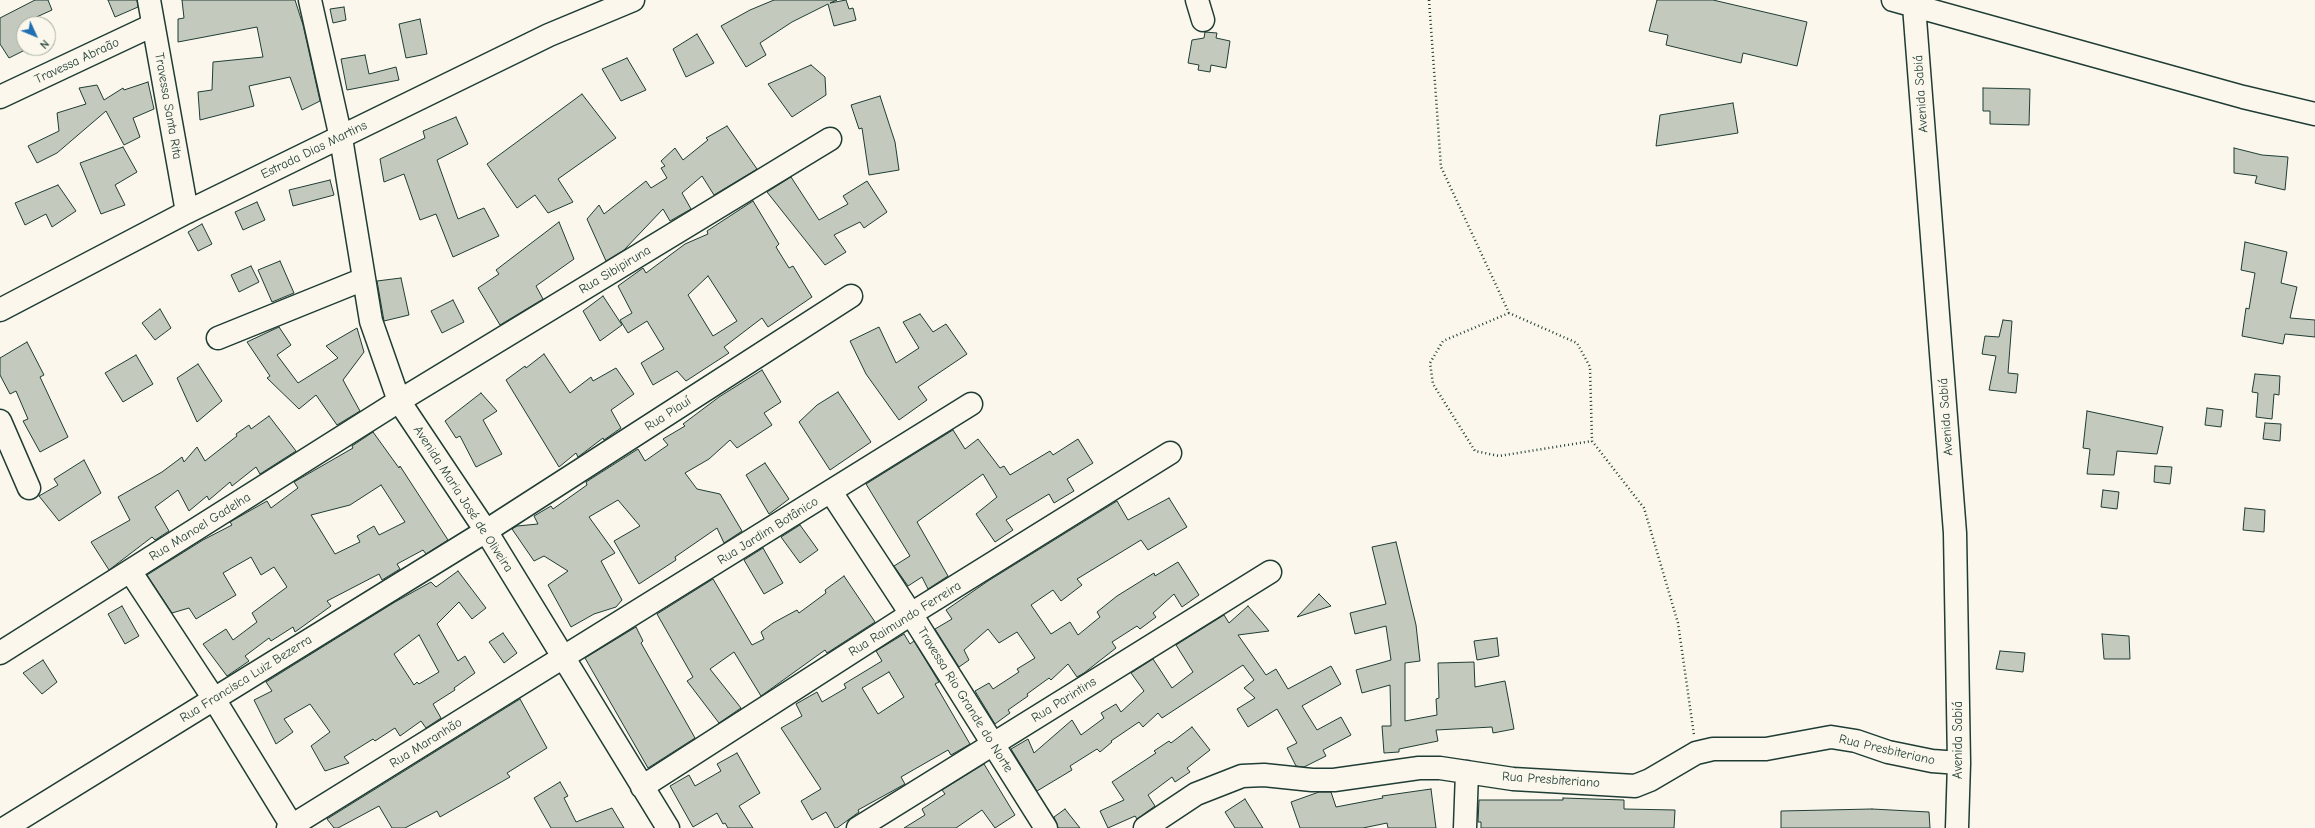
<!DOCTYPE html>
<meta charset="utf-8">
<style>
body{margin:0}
#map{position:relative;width:2315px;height:828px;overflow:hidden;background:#fbf7ec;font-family:"Comic Neue",sans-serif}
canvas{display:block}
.north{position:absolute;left:16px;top:16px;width:40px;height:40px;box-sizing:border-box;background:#fbf7ec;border:1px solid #a3ada2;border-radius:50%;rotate:134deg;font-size:11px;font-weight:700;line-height:16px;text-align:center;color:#1f3d34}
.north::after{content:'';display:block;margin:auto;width:14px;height:18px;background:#1f6fb2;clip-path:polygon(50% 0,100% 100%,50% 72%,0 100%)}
</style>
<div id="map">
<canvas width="2315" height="828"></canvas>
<div class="north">N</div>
</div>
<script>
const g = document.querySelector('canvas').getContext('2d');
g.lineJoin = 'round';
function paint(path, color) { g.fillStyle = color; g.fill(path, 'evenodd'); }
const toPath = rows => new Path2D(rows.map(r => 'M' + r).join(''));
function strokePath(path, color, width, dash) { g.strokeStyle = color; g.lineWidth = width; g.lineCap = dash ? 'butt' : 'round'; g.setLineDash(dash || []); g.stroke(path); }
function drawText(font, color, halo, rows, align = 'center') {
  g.font = font + ' "Comic Neue",sans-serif'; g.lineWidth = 3; g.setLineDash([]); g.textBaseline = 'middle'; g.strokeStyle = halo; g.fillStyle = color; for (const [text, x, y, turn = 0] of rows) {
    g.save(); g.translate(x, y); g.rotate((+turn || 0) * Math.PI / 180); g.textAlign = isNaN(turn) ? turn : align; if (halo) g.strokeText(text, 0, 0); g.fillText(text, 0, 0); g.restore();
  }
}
const building = toPath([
 [35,0,48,0,52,10,30,20,32,24,24,24,24,48,29,48,9,58,0,44,0,18,35,0],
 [108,0,137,0,138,7,115,17,108,0],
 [182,0,295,0,303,25,320,101,302,110,290,77,249,86,254,106,200,120,198,92,212,90,213,62,263,57,257,27,178,42,178,19,184,18,182,0],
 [774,0,837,0,830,3,846,0,849,9,853,8,856,20,834,26,828,4,792,22,760,43,766,55,746,67,721,26,750,10,774,0],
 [1657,0,1713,0,1807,22,1797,66,1743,53,1741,63,1666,45,1668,35,1649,31,1657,0],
 [344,7,346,20,333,23,330,9,344,7],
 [420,19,427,54,406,58,399,24,420,19],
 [1205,32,1217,33,1216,38,1230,41,1226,68,1211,65,1210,72,1198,70,1199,65,1188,63,1192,40,1204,38,1205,32],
 [697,34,714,63,686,77,673,49,697,34],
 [365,55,369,74,396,67,399,80,347,90,341,59,365,55],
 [627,58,646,90,621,101,602,69,627,58],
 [811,65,825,77,826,95,792,117,768,84,811,65],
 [148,82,154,109,133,118,140,137,124,145,106,111,57,153,37,163,28,146,59,131,57,113,86,104,79,88,97,85,104,100,123,88,124,90,148,82],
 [1983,88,2030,89,2029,125,1990,124,1990,111,1983,111,1983,88],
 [582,94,616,138,558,179,573,202,548,213,535,195,517,208,487,164,582,94],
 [880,96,895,142,899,170,869,175,862,128,859,129,851,105,880,96],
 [1733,103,1738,133,1656,146,1660,115,1733,103],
 [456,117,468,144,437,160,458,219,484,208,499,236,453,257,436,214,420,220,404,174,384,182,380,159,425,138,423,131,456,117],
 [727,126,757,169,714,195,702,176,682,193,691,209,670,221,663,209,624,250,606,261,587,219,599,205,604,214,646,181,651,188,667,178,661,168,665,166,661,161,675,148,683,160,708,140,706,138,727,126],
 [123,147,137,172,115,185,125,205,101,214,80,163,123,147],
 [2234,148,2262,155,2288,157,2285,190,2255,183,2257,176,2234,173,2234,148],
 [791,177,819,220,848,204,843,196,867,181,887,212,864,228,860,222,834,235,846,252,825,265,767,192,791,177],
 [330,180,334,195,293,206,289,190,330,180],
 [58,185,76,211,52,227,46,214,25,225,15,203,58,185],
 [753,201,779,244,776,247,789,268,793,266,812,297,768,327,762,318,724,347,729,353,686,381,677,371,653,385,641,363,664,349,647,321,628,333,620,320,632,313,618,286,643,268,646,273,685,244,708,234,707,231,753,201],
 [708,276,737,321,713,336,688,295,708,276],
 [257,202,265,220,243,230,235,212,257,202],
 [559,222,574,259,536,286,543,299,500,325,478,288,499,274,496,270,559,222],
 [202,224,212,244,198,251,188,232,202,224],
 [2245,242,2287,252,2281,283,2297,287,2290,318,2315,320,2315,337,2285,334,2283,344,2242,336,2246,308,2249,309,2255,273,2241,270,2245,242],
 [280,261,294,293,272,302,258,270,280,261],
 [251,266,259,282,239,292,231,275,251,266],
 [401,278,409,315,384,321,377,281,401,278],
 [603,296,622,325,600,341,583,311,603,296],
 [453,300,464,322,442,333,431,311,453,300],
 [160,309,171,328,155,340,142,323,160,309],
 [920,314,933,332,946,324,967,354,918,387,927,400,899,420,866,374,850,341,879,327,896,363,919,348,903,322,920,314],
 [2003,320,2012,321,2008,373,2018,374,2016,393,1989,390,1996,356,1982,354,1985,336,1999,337,2003,320],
 [279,327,291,345,277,355,298,383,338,358,326,346,357,328,364,352,343,380,360,411,337,425,316,395,299,409,267,378,270,376,247,342,279,327],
 [27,342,44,375,40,377,68,437,40,452,23,421,28,419,16,391,10,394,0,375,0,358,27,342],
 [544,354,570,393,591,377,593,381,616,368,634,394,611,410,621,428,604,440,603,438,578,457,576,453,559,467,506,380,525,366,526,368,544,354],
 [136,355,153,384,123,402,105,373,136,355],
 [198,364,222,401,197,422,177,378,198,364],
 [762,370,781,402,764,413,772,425,737,448,730,440,709,459,685,473,697,489,720,494,742,531,724,543,717,528,675,557,676,560,639,584,614,541,640,526,618,500,589,517,615,553,601,561,622,600,616,607,594,614,571,627,548,585,568,571,544,556,534,561,512,529,517,526,538,524,534,516,551,506,553,509,587,485,586,482,638,449,645,461,668,445,663,439,685,426,683,424,719,397,762,370],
 [2255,374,2280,376,2279,395,2274,394,2272,419,2256,417,2258,393,2252,392,2255,374],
 [838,392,871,442,830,470,799,422,817,405,838,392],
 [481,393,497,411,483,420,502,454,476,467,460,436,456,438,445,421,481,393],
 [2207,408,2223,410,2221,427,2205,425,2207,408],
 [2087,411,2163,427,2157,454,2117,451,2114,475,2087,474,2090,449,2083,448,2087,411],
 [269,416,296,451,260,474,256,467,232,486,230,482,209,500,207,496,189,511,178,490,155,507,169,531,155,540,152,537,109,570,91,542,130,520,118,497,162,472,182,457,184,462,197,447,205,461,237,436,236,434,249,425,251,429,269,416],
 [2265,423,2281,424,2280,441,2263,439,2265,423],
 [953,430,965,449,978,439,1000,468,1004,466,1010,475,1050,451,1053,455,1078,439,1093,463,1067,479,1074,491,1054,503,1049,494,1006,520,1013,530,995,542,976,514,997,497,983,474,917,522,948,576,928,589,922,577,908,586,894,566,910,556,866,484,953,430],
 [373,432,399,468,400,466,448,540,426,554,423,550,397,564,400,569,382,580,379,574,327,601,331,606,295,632,293,627,271,641,269,638,245,656,249,661,227,676,203,644,226,629,233,640,257,622,252,613,287,587,274,567,261,575,251,557,223,573,236,595,196,619,189,608,172,613,147,575,203,540,232,525,230,522,267,501,271,508,298,488,294,482,353,448,352,446,373,432],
 [381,485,405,522,379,535,374,526,357,536,360,542,335,554,311,515,350,505,381,485],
 [84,460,101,493,59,521,39,496,58,485,54,479,84,460],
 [765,463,789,499,769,514,746,475,765,463],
 [2155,466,2172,467,2170,484,2154,482,2155,466],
 [2103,490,2119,492,2117,509,2101,507,2103,490],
 [1169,498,1187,527,1148,550,1141,540,1077,579,1082,585,1061,601,1053,590,1031,605,1051,634,1070,622,1078,635,1100,617,1097,612,1117,596,1154,573,1155,576,1178,562,1199,595,1182,607,1174,594,1153,613,1156,617,1140,629,1137,626,1112,642,1116,648,1084,673,1077,677,1068,664,1051,680,1049,678,1027,694,1028,696,1008,710,1010,713,995,724,975,691,989,683,993,689,1019,672,1017,669,1035,658,1017,632,999,643,988,629,964,650,969,660,959,667,935,629,952,619,946,610,988,581,1117,501,1128,520,1169,498],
 [2245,508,2265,510,2264,532,2243,530,2245,508],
 [800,525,818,550,800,563,781,537,800,525],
 [1396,542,1416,625,1420,661,1405,663,1405,721,1437,715,1436,699,1439,698,1438,663,1474,662,1475,687,1505,681,1514,729,1493,733,1492,727,1436,730,1438,741,1399,749,1399,752,1384,753,1382,726,1391,726,1390,685,1362,693,1356,670,1391,660,1386,626,1355,634,1350,613,1386,604,1372,547,1396,542],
 [763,548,783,583,764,594,744,560,763,548],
 [458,571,486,608,472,619,459,602,437,624,458,661,465,656,475,673,454,688,455,690,433,704,441,718,426,728,421,721,400,736,395,728,375,741,373,739,344,757,349,763,325,771,311,746,330,732,310,704,284,719,293,732,276,744,254,700,272,691,266,682,395,602,431,582,436,587,458,571],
 [419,635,439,672,419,684,417,682,414,685,394,654,419,635],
 [844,576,875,622,827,653,825,650,761,696,734,652,710,669,741,708,719,723,687,681,693,677,657,614,713,579,752,645,764,639,761,632,773,623,797,610,799,613,826,593,825,590,844,576],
 [1319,594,1331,606,1297,617,1319,594],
 [122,606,139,636,125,644,108,614,122,606],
 [1248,606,1269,631,1238,635,1266,675,1276,669,1288,689,1331,666,1341,684,1302,706,1317,730,1341,717,1351,735,1323,750,1326,756,1304,767,1296,766,1287,748,1297,743,1277,709,1248,727,1237,709,1255,698,1244,688,1254,680,1243,665,1162,718,1158,713,1143,727,1139,722,1111,741,1112,742,1100,752,1097,749,1070,766,1072,770,1037,791,1011,749,1028,739,1034,753,1072,720,1081,735,1104,718,1101,713,1116,704,1121,712,1144,691,1131,673,1153,659,1172,688,1193,672,1176,645,1224,615,1229,623,1248,606],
 [636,627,643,641,641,643,695,738,648,768,585,658,636,627],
 [503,633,517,653,504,663,489,642,503,633],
 [904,634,910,644,914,641,939,682,935,684,970,744,951,755,948,750,901,777,905,784,858,810,859,812,837,828,835,828,826,812,812,820,801,801,821,789,781,728,802,716,796,704,817,692,822,702,846,688,844,684,882,661,876,651,904,634],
 [889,672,904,697,878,714,862,688,889,672],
 [2102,634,2129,636,2130,659,2104,659,2102,634],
 [1497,638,1499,656,1477,660,1474,641,1497,638],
 [2000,651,2025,653,2023,672,1996,669,2000,651],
 [43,660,57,682,42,694,23,673,43,660],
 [520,699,547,748,507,773,510,777,440,817,437,811,405,828,392,828,379,806,338,828,334,828,327,819,520,699],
 [1192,727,1210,750,1187,768,1190,772,1175,782,1172,777,1148,795,1155,806,1137,819,1135,816,1108,828,1100,811,1124,800,1112,782,1156,753,1154,751,1169,741,1171,743,1192,727],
 [737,753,760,793,739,806,753,828,728,828,725,823,723,824,717,813,693,827,670,786,689,775,695,786,721,771,717,764,737,753],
 [984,764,1015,815,995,828,982,810,956,828,904,828,925,815,922,809,945,794,942,790,984,764],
 [560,782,568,796,564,798,576,822,612,808,624,828,551,828,534,798,560,782],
 [1431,789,1436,828,1388,828,1387,823,1363,828,1300,828,1291,802,1319,792,1331,792,1336,807,1383,798,1382,796,1431,789],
 [1563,798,1624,800,1624,809,1675,810,1674,828,1481,828,1481,822,1478,822,1479,800,1563,800,1563,798],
 [1245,799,1263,828,1235,828,1225,812,1245,799],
 [1065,809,1080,828,1058,828,1054,817,1065,809],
 [1872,809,1929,812,1930,828,1781,828,1781,811,1872,809]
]);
const path = toPath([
 [1429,0,1441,167,1509,313,1577,343,1590,367,1592,441,1644,508,1678,623,1694,735],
 [1509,313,1443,341,1430,363,1433,384,1475,451,1499,456,1592,441]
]);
const minor = toPath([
 [149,0,187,212],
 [310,0,341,138,371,321,399,401,486,531,668,828],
 [1197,0,1203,20],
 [1893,0,2243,97,2315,114],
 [1914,6,1955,533,1959,763,1957,828],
 [0,97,153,25],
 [0,310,187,212,549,35,633,0],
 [218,338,364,279],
 [0,421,29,488],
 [831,492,911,614,1046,828],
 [130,571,214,699,292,826],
 [0,653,399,401,830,139],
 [642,787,911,614,1170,453],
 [5,828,486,531,851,296],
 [288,828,971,404],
 [858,828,1270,572],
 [1145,828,1196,794,1242,776,1264,775,1312,780,1334,780,1419,768,1440,768,1513,779,1635,786,1650,780,1696,753,1713,749,1766,749,1831,737,1856,741,1888,752,1932,761,1959,763],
 [1465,828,1467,772]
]);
const streetNames = [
 ["Travessa Abraão",77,61,-25],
 ["Avenida Sabiá",1921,94,-94],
 ["Travessa Santa Rita",168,106,80],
 ["Estrada Dias Martins",314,150,-26],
 ["Rua Sibipiruna",615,270,-31],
 ["Rua Piauí",668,414,-33],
 ["Avenida Sabiá",1946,417,-94],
 ["Avenida Maria José de Oliveira",463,499,57],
 ["Rua Manoel Gadelha",200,527,-32],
 ["Rua Jardim Botânico",768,531,-32],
 ["Rua Raimundo Ferreira",905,619,-32],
 ["Rua Francisca Luiz Bezerra",246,679,-32],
 ["Travessa Rio Grande do Norte",965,700,58],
 ["Rua Parintins",1064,700,-32],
 ["Avenida Sabiá",1958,740,-90],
 ["Rua Maranhão",426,743,-32],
 ["Rua Presbiteriano",1887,750,13],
 ["Rua Presbiteriano",1551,780,4]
];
paint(building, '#c4c9be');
strokePath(building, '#1f3d34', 1);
strokePath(minor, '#1f3d34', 25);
strokePath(path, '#1f3d34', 2.5, [1, 3]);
strokePath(minor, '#fbf7ec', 22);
drawText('13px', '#1f3d34', '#fbf7ec', streetNames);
</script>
